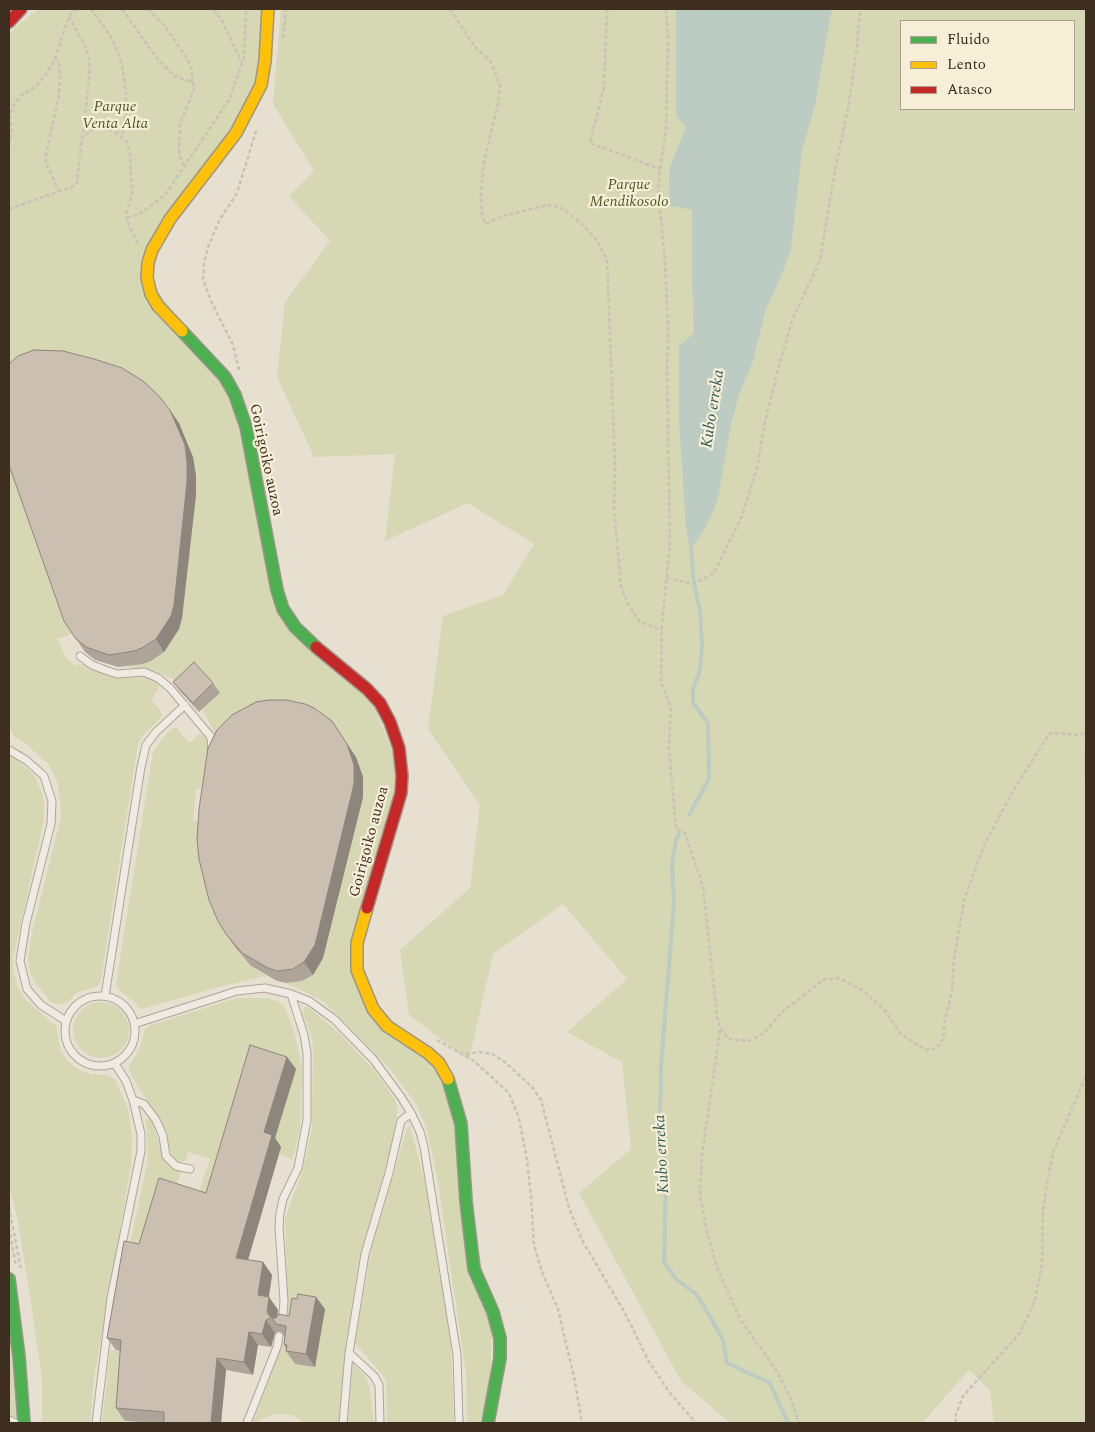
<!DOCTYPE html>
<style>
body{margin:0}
#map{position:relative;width:1095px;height:1432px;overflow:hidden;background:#e7e0d1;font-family:Spectral,serif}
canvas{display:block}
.frame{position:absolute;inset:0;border:10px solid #3d2e20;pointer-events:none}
.legend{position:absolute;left:900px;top:20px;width:175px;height:90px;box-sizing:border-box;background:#f7eed8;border:1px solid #ada18e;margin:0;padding:6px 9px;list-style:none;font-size:15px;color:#3d2e20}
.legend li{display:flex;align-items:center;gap:10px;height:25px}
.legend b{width:25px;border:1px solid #ada18e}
</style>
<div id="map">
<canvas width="1095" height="1432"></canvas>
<div class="frame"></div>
<ul class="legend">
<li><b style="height:6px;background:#4caf50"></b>Fluido</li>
<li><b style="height:6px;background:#ffc107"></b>Lento</li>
<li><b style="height:6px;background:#c62828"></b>Atasco</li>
</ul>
</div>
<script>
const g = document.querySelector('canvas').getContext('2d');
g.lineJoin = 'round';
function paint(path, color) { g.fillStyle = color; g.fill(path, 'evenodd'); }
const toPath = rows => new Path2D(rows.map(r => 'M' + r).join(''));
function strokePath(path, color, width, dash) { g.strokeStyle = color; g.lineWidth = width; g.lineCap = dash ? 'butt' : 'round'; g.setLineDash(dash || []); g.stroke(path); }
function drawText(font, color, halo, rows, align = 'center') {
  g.font = font + ' Spectral,serif'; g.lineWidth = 4.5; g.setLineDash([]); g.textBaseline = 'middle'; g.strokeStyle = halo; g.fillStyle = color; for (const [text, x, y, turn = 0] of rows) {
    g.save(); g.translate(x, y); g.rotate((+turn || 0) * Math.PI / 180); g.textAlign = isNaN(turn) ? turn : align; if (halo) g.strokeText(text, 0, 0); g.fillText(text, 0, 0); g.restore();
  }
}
const green = toPath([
 [38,9,268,9,261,85,170,219,147,278,225,377,284,609,367,689,402,776,357,943,365,993,446,1074,466,1201,493,1312,488,1423,467,1423,466,1373,437,1176,426,1126,416,1104,391,1070,323,1001,286,983,302,981,313,975,323,958,363,797,363,777,356,757,341,734,331,725,218,743,215,733,202,710,220,693,182,688,172,678,162,674,150,669,125,667,143,664,157,657,164,652,179,629,182,618,196,495,196,476,193,457,187,440,179,423,167,408,9,388,9,35,16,27],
 [281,9,676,9,677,93,686,127,670,166,692,210,692,284,694,333,679,346,679,423,685,498,730,429,740,392,753,362,766,309,781,277,791,250,802,152,815,106,832,9,1086,9,1086,1423,994,1423,990,1391,969,1370,922,1423,730,1423,681,1381,579,1193,631,1149,622,1062,567,1032,627,979,563,904,493,954,469,1060,409,1015,400,950,470,888,480,805,428,729,443,616,503,595,534,544,468,503,385,541,395,454,314,457,277,377,285,302,330,241,289,196,314,171,273,104],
 [901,21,1074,21,1074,109,901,109],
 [9,453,73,634,57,639,66,657,74,665,83,664,109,676,132,678,145,677,156,681,159,685,159,689,153,697,152,701,160,710,162,715,160,719,143,735,138,744,101,979,98,986,76,993,68,1002,58,1005,51,1002,35,982,30,973,28,958,33,928,61,817,60,801,57,781,49,765,25,743,14,737,9,726],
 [173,728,177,728,188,742,191,742,199,734,203,735,207,739,209,750,201,789,196,789,193,821,208,821,235,947,251,966,266,976,219,987,142,1009,139,1008,134,1002,119,990,116,985,117,977,153,752,166,734],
 [11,754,34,775,43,795,44,804,44,820,13,957,13,970,18,988,27,1001,56,1026,60,1049,65,1057,72,1065,82,1071,91,1074,108,1075,115,1079,128,1109,132,1137,131,1166,94,1378,90,1423,42,1423,42,1379,29,1290,18,1221,9,1186,9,760],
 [237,998,267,998,278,1001,284,1006,294,1030,302,1069,300,1129,293,1159,279,1154,281,1148,215,1205,196,1200,210,1159,188,1152,186,1160,182,1162,179,1162,172,1157,165,1129,160,1120,136,1084,129,1070,129,1066,140,1048,144,1030,151,1025],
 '73 1030a28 28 0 1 1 56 0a28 28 0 1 1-56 0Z',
 [304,1007,308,1007,340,1034,376,1072,395,1100,398,1110,392,1145,358,1266,349,1327,346,1338,339,1423,305,1423,293,1415,284,1414,274,1414,253,1423,285,1337,288,1313,285,1218,302,1173,312,1129,313,1048,311,1034,302,1013],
 [146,1119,150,1119,153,1123,164,1160,169,1165,181,1172,174,1193,148,1256,128,1253,148,1160],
 [410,1126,425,1182,451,1345,454,1423,387,1423,386,1379,355,1343,371,1250,407,1128],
 [9,1335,17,1423,9,1423],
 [110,1350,130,1353,125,1423,102,1423],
 [353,1363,366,1377,369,1385,374,1423,348,1423]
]);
const water = toPath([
 [676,9,832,9,815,106,802,152,791,250,781,277,766,309,753,362,740,392,730,429,718,499,708,523,690,551,686,527,679,423,679,346,694,333,692,284,692,210,671,206,669,192,670,166,686,127,676,116]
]);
const stream = toPath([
 [689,815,709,779,708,723,693,703,693,689,700,670,702,644,700,610,694,584,691,548],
 [679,834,676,840,672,865,674,902,661,1067,660,1117,666,1175,664,1262,676,1279,696,1294,709,1315,723,1340,727,1363,770,1383,788,1423]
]);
const path = toPath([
 [91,9,112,38,122,64,126,94,126,113,122,136],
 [122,9,156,57,174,76,192,82,195,87,180,124,179,147,180,157,184,166],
 [148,9,165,26,186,57,192,69,192,82],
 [214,9,222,21,242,63],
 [450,9,475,47,491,62,500,85,498,104,484,161,481,193,482,215,485,224,503,216,548,205,560,207,581,223,597,241,607,259,615,467,614,508,621,587,629,606,640,622,662,630],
 [607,9,604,88,590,143,660,169],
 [666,9,668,38,666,131,660,169,658,189,665,261,668,328,667,375,670,544,662,624,661,682,671,707,669,749,676,829,685,833,703,887,717,1016,720,1028,729,1039,749,1041,764,1033,781,1013,823,980,838,978,864,991,886,1012,900,1033,914,1043,927,1050,937,1048,944,1038,944,1024,952,992,954,958,965,897,985,843,1013,791,1049,734,1054,733,1076,735,1086,733],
 [69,16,86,48,89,59,90,69,83,135],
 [283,38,286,9],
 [55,57,60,67,59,95,46,155,46,163,59,192],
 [9,145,12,132,10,118,13,106,21,95,34,88,44,77,54,61,69,16,77,9],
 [9,209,72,187,77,183,82,137,94,129,102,127,114,131,127,142,130,154,132,195,126,213,128,224,138,243],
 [127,218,141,213,165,195,229,100,244,58,246,9],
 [239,370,233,345,210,299,203,279,204,264,208,247,219,221,237,193,256,131],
 [667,578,694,584,714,573,742,516,757,468,765,422,778,369,792,321,820,260,834,176,848,108,857,47,860,9],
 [1086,741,1085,763,1086,781],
 [720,1030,702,1155,700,1194,707,1232,718,1270,740,1319,776,1370,791,1399,799,1423],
 [437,1040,474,1061,509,1093,519,1118,527,1160,531,1197,534,1245,542,1272,558,1309,574,1377,582,1423],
 [466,1054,479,1052,492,1054,505,1062,532,1087,541,1100,569,1208,582,1240,626,1315,649,1362,670,1393,696,1423],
 [9,1207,21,1269],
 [9,1228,16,1266],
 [956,1423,955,1417,963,1396,1020,1333,1035,1300,1042,1265,1043,1209,1048,1177,1054,1150,1086,1076]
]);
const lane = toPath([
 [80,656,92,665,105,670,117,674,144,672,158,678,170,688,211,737,212,750],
 [9,750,26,760,44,776,52,801,51,824,26,923,20,961,27,989,41,1005,66,1021],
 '65 1031a35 35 0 1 1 70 0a35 35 0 1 1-70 0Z',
 [105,996,141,767,146,745,156,732,185,705],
 [134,1024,237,991,265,988,291,994,309,1001,334,1019,373,1059,401,1097,411,1113,420,1132,424,1147,457,1355,459,1423],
 [133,1100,144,1104,156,1120,163,1136,166,1156,176,1166,190,1169],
 [282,1325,284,1301,279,1226,280,1213,283,1199,298,1168,307,1120,307,1053,304,1035,291,994],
 [349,1353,374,1376,379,1385,380,1423],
 [9,1420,15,1423],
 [96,1423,111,1298,141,1151,141,1134,133,1100,126,1081,115,1064],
 [247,1423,277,1347,279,1336],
 [343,1423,349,1353,365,1254,389,1173,401,1121,411,1113]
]);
const fast = toPath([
 [182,331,225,377,235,395,246,427,277,590,283,609,295,627,316,647],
 [448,1079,461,1124,466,1201,474,1269,493,1312,500,1338,500,1358,488,1423],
 [9,1279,19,1357,24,1423]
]);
const slow = toPath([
 [182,331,158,306,151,294,147,278,148,263,152,250,170,219,236,133,261,85,265,61,268,9],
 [367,908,357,943,357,970,373,1009,387,1026,428,1053,439,1063,448,1079]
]);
const jam = toPath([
 [9,22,21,9],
 [316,647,367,689,380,703,390,722,399,748,402,776,401,793,367,908]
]);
const wall = toPath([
 [179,423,193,457,196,476,196,495,182,618,179,629,164,652,151,661,143,664,118,667,95,660,85,652,64,621],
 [173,682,213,683,220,693,199,712,180,691],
 [356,757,363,777,363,797,323,958,313,975,302,981,286,983,277,981,251,966,235,947,226,934],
 [287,1057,296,1069,275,1138,281,1147,248,1260,263,1262,272,1275,269,1297,278,1310,277,1316,289,1316,325,1309,315,1367,295,1364,286,1351,286,1349,284,1344,285,1337,280,1331,275,1333,271,1347,258,1345,253,1375,226,1370,221,1423,156,1423,125,1421,116,1408,120,1351,116,1350,107,1338,139,1244,206,1193]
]);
const shadedWall = toPath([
 [170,410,179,423,193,457,196,476,196,495,182,618,179,629,164,652,156,639],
 [332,721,356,757,363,777,363,797,323,958,313,975,304,962],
 [287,1057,296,1069,275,1138,281,1147,245,1270,236,1258,264,1132],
 [263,1262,272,1275,267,1308,258,1295],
 [269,1297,278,1310,276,1324,267,1312],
 [316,1297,325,1309,315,1367,306,1354],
 [266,1320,275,1333,271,1347,262,1334],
 [249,1332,258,1345,253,1375,244,1362],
 [217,1358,226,1370,221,1423,211,1423]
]);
const building = toPath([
 [34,350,63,351,94,359,122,368,143,381,158,395,170,410,185,445,187,463,187,482,174,605,171,616,156,639,142,648,134,651,109,655,86,647,76,639,64,621,9,465,9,364,18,356,34,350],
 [194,662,213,683,193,703,173,682,194,662],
 [269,700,286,700,305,704,314,708,332,721,347,744,354,765,354,784,315,945,304,962,293,969,277,971,268,968,242,953,226,934,218,921,209,900,199,859,197,839,199,809,208,748,217,730,232,715,256,702,269,700],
 [250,1045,287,1057,264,1132,272,1135,236,1258,263,1262,258,1295,269,1297,267,1312,271,1318,266,1320,262,1334,249,1332,244,1362,217,1358,211,1423,164,1423,164,1412,116,1408,121,1340,107,1338,124,1241,139,1244,159,1178,206,1193,250,1045],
 [298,1294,316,1297,306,1354,286,1351,287,1345,284,1344,286,1326,276,1324,272,1318,276,1318,278,1314,289,1316,292,1298,297,1299,298,1294]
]);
const parkNames = [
 ["Parque",115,108],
 ["Venta Alta",115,125],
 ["Parque",629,186],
 ["Mendikosolo",629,203]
];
const streetNames = [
 ["Goirigoiko auzoa",265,460,78],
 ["Goirigoiko auzoa",370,842,-75]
];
const waterNames = [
 ["Kubo erreka",714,409,-81],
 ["Kubo erreka",663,1154,-93]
];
paint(green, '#d6d7b3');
paint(water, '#bcccc2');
strokePath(stream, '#bcccc2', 4);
strokePath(lane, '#ada599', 9);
strokePath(fast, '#9c958a', 14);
strokePath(slow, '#9c958a', 14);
strokePath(jam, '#9c958a', 14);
strokePath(path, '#c8c2b9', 2.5, [4, 2.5]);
strokePath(lane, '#efebe3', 7);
strokePath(fast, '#4caf50', 11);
strokePath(slow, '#ffc107', 11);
strokePath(jam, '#c62828', 11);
paint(wall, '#afa499');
paint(shadedWall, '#8e867d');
paint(building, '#cbbfb2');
strokePath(building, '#8e867d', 1);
drawText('italic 15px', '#4d5a26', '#f7eed8', parkNames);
drawText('15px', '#3d2e20', '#f7eed8', streetNames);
drawText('italic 16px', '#2f5d5a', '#f7eed8', waterNames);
</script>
